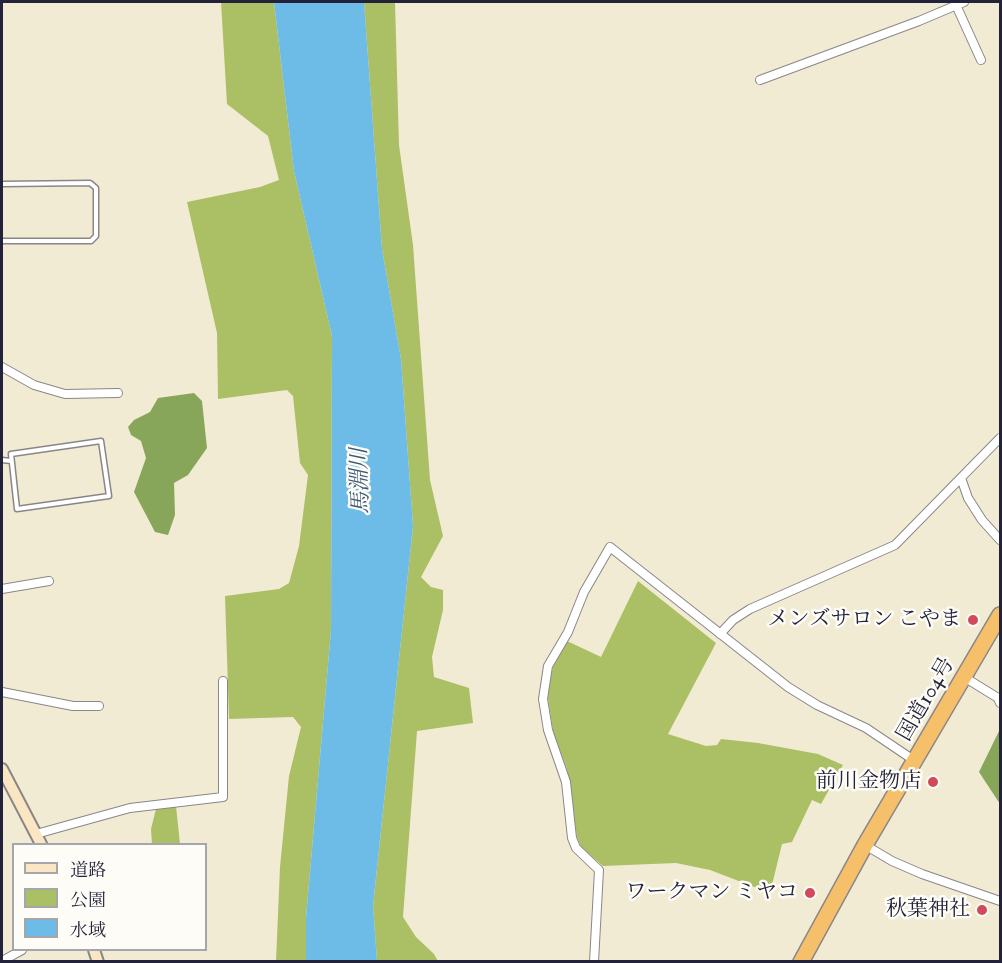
<!DOCTYPE html>
<meta charset="utf-8">
<style>
body{margin:0}
#map{position:relative;width:1002px;height:963px;overflow:hidden;background:#f2ebd4;font-family:"IM FELL Double Pica","Noto Serif JP",serif}
canvas{display:block}
.frame{position:absolute;inset:0;border:3px solid #22223b;pointer-events:none}
.legend{position:absolute;left:12px;top:843px;width:195px;height:108px;box-sizing:border-box;background:#fdfcf7;border:2px solid #a5a5ac;margin:0;padding:8px 10px;list-style:none;font-size:18px;color:#22223b}
.legend li{display:flex;align-items:center;gap:12px;height:30px}
.legend b{width:30px;border:2px solid #a5a5ac}
</style>
<div id="map">
<canvas width="1002" height="963"></canvas>
<div class="frame"></div>
<ul class="legend">
<li><b style="height:8px;background:#fbe6c4"></b>道路</li>
<li><b style="height:16px;background:#abc065"></b>公園</li>
<li><b style="height:16px;background:#6dbbe7"></b>水域</li>
</ul>
</div>
<script>
const g = document.querySelector('canvas').getContext('2d');
g.lineJoin = 'round';
function paint(path, color) { g.fillStyle = color; g.fill(path, 'evenodd'); }
const toPath = rows => new Path2D(rows.map(r => 'M' + r).join(''));
function strokePath(path, color, width, dash) { g.strokeStyle = color; g.lineWidth = width; g.lineCap = dash ? 'butt' : 'round'; g.setLineDash(dash || []); g.stroke(path); }
function drawText(font, color, halo, rows, align = 'center') {
  g.font = font + ' "IM FELL Double Pica","Noto Serif JP",serif'; g.lineWidth = 5; g.setLineDash([]); g.textBaseline = 'middle'; g.strokeStyle = halo; g.fillStyle = color; for (const [text, x, y, turn = 0] of rows) {
    g.save(); g.translate(x, y); g.rotate((+turn || 0) * Math.PI / 180); g.textAlign = isNaN(turn) ? turn : align; if (halo) g.strokeText(text, 0, 0); g.fillText(text, 0, 0); g.restore();
  }
}
const green = toPath([
 [221,2,274,2,294,171,332,336,331,630,306,918,306,961,276,961,280,867,289,776,301,727,293,717,229,719,225,596,279,589,289,583,299,546,308,475,300,463,293,396,287,390,218,399,217,333,187,202,260,187,279,180,268,136,227,104],
 [364,2,395,2,399,145,413,245,430,480,443,536,421,577,431,587,443,590,443,610,432,657,434,677,469,688,473,723,417,731,403,917,416,937,434,954,438,961,377,961,373,906,413,526,401,359,382,249],
 [638,581,716,643,668,734,706,746,717,745,721,739,758,743,818,754,843,765,821,804,812,800,792,842,782,844,770,893,710,870,676,863,603,866,581,847,577,837,567,769,553,731,548,698,550,681,553,667,567,641,601,657],
 [176,806,180,844,152,844,151,829,156,809]
]);
const forest = toPath([
 [194,393,202,401,207,448,188,475,174,483,175,515,168,535,155,532,134,492,146,458,141,441,131,435,128,427,134,420,150,412,158,398],
 [1000,729,1000,804,979,772]
]);
const water = toPath([
 [274,2,364,2,382,249,401,359,413,526,373,906,377,961,306,961,306,918,331,630,332,336,294,171]
]);
const lane = toPath([
 [2,184,90,183,96,188,96,236,91,241,2,241],
 [101,441,109,496,17,509,11,454,101,441],
 [2,460,11,461]
]);
const street = toPath([
 [956,5,981,60],
 [760,80,919,21,964,2],
 [2,367,34,385,65,394,118,393],
 [961,478,968,498,982,520,1000,540],
 [2,589,49,581],
 [720,634,733,620,750,609,895,545,1000,438],
 [964,677,998,698,1000,703],
 [2,692,73,706,99,706],
 [36,834,130,808,223,797,223,681],
 [865,845,892,861,922,874,1000,901],
 [2,961,22,950],
 [594,962,599,870,576,848,572,838,566,782,548,730,543,699,548,666,568,632,584,592,610,547,788,687,817,705,866,728,915,761]
]);
const secondary = toPath([
 [2,769,41,844],
 [94,950,98,962]
]);
const highway = toPath([
 [801,962,865,845,1000,615]
]);
const markers = [
 [973,620,6,"#d1495b"],
 [933,782,6,"#d1495b"],
 [810,893,6,"#d1495b"],
 [982,910,6,"#d1495b"]
];
const poiNames = [
 ["メンズサロン こやま",961,620],
 ["前川金物店",921,782],
 ["ワークマン ミヤコ",798,893],
 ["秋葉神社",970,910]
];
const streetNames = [
 ["国道104号",927,700,-60]
];
const waterNames = [
 ["馬淵川",362,481,-92]
];
paint(green, '#abc065');
paint(forest, '#88a65a');
paint(water, '#6dbbe7');
strokePath(lane, '#8a8688', 7);
strokePath(street, '#8a8688', 10);
strokePath(secondary, '#8a8688', 14);
strokePath(highway, '#8a8688', 18);
strokePath(lane, '#fff', 4);
strokePath(street, '#fff', 8);
strokePath(secondary, '#fbe6c4', 10);
strokePath(highway, '#f6c06b', 15);
for (const [x, y, r, color] of markers) { const dot = new Path2D(); dot.arc(x, y, r, 0, 2 * Math.PI); g.fillStyle = color; g.fill(dot); strokePath(dot, '#fdfcf7', 2); }
drawText('21px', '#22223b', '#fdfcf7', poiNames, 'right');
drawText('21px', '#22223b', '#fdfcf7', streetNames);
drawText('italic 22px', '#3c5877', '#fdfcf7', waterNames);
</script>
